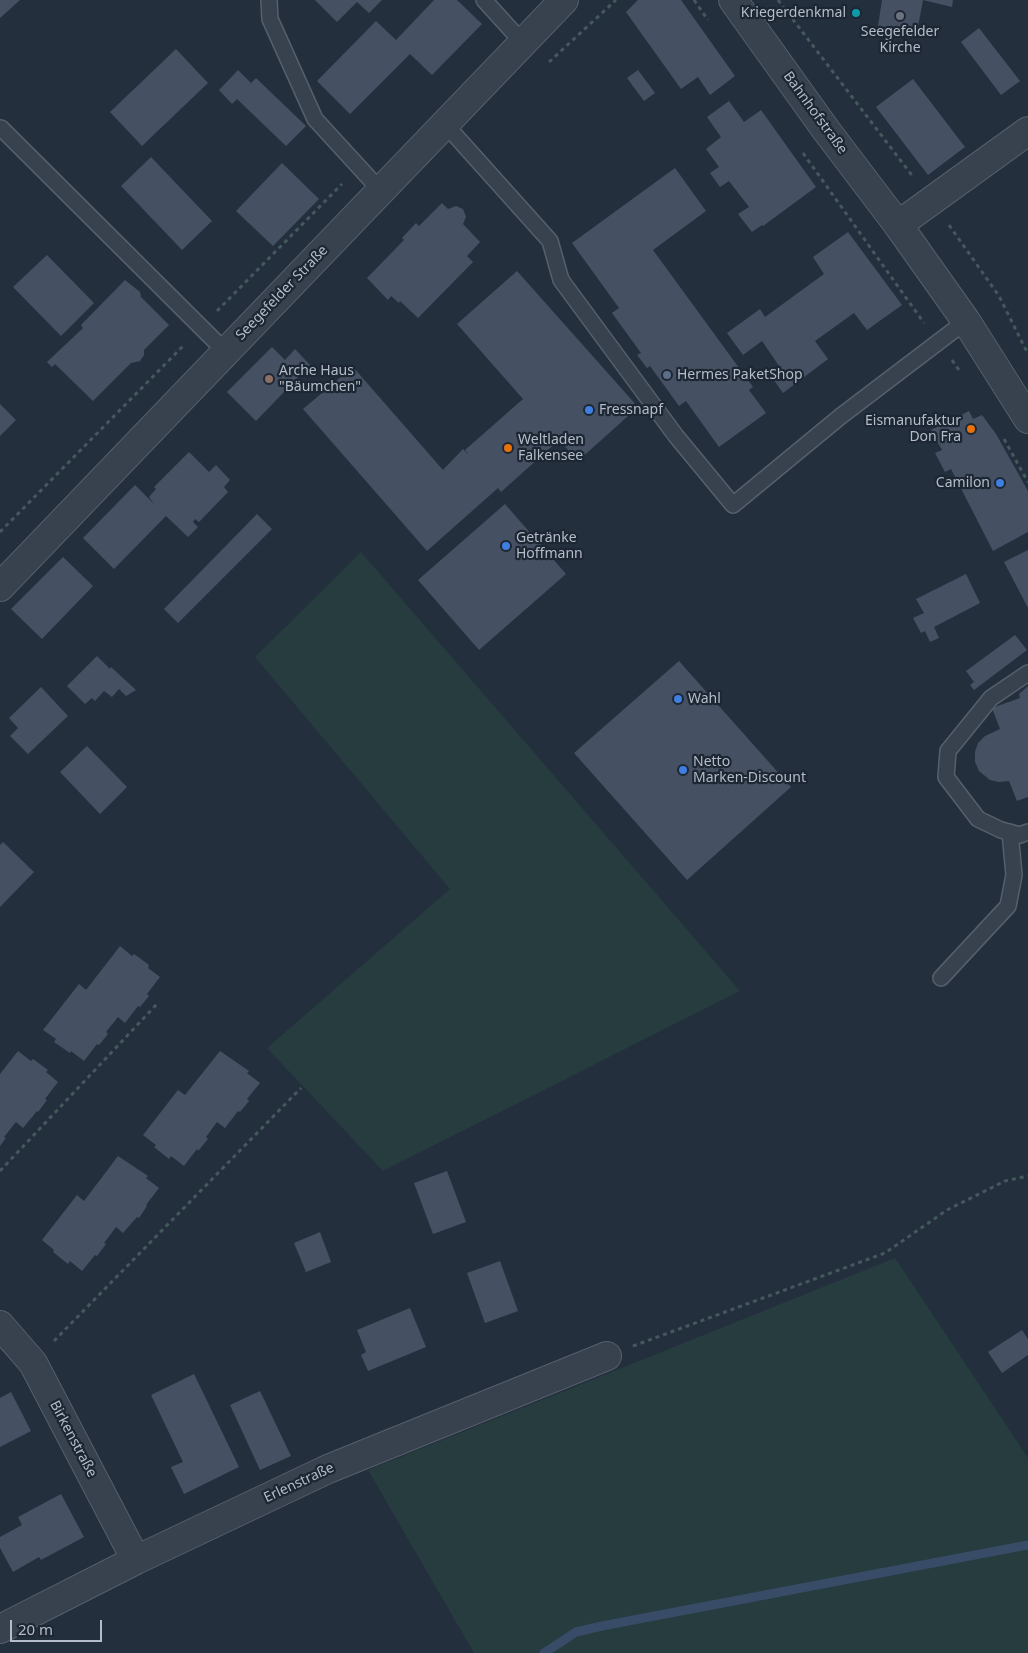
<!DOCTYPE html>
<meta charset="utf-8">
<style>
body{margin:0}
#map{position:relative;width:1028px;height:1653px;overflow:hidden;background:#242f3e;font-family:"Noto Sans",sans-serif}
canvas{display:block}
.scale{position:absolute;left:10px;top:1620px;width:92px;height:22px;box-sizing:border-box;border:2px solid #b4bcc9;border-top:0;padding-left:6px;font-size:15px;line-height:18px;white-space:nowrap;color:#b4bcc9;-webkit-text-stroke:4px #1d2633;paint-order:stroke}
</style>
<div id="map">
<canvas width="1028" height="1653"></canvas>
<div class="scale">20 m</div>
</div>
<script>
const g = document.querySelector('canvas').getContext('2d');
g.lineJoin = 'round';
function paint(path, color) { g.fillStyle = color; g.fill(path, 'evenodd'); }
const toPath = rows => new Path2D(rows.map(r => 'M' + r).join(''));
function strokePath(path, color, width, dash) { g.strokeStyle = color; g.lineWidth = width; g.lineCap = dash ? 'butt' : 'round'; g.setLineDash(dash || []); g.stroke(path); }
function drawText(font, color, halo, rows, align = 'center') {
  g.font = font + ' "Noto Sans",sans-serif'; g.lineWidth = 4.5; g.setLineDash([]); g.textBaseline = 'middle'; g.strokeStyle = halo; g.fillStyle = color; for (const [text, x, y, turn = 0] of rows) {
    g.save(); g.translate(x, y); g.rotate((+turn || 0) * Math.PI / 180); g.textAlign = isNaN(turn) ? turn : align; if (halo) g.strokeText(text, 0, 0); g.fillText(text, 0, 0); g.restore();
  }
}
const green = toPath([
 [361,552,740,991,383,1171,267,1048,450,889,255,657],
 [895,1258,1028,1458,1028,1653,474,1653,368,1470]
]);
const stream = toPath([
 [544,1653,576,1632,602,1626,1028,1545]
]);
const building = toPath([
 [0,0,20,0,0,18],
 [315,0,382,0,369,13,357,2,337,22],
 [434,0,457,0,482,24,432,75,410,54,350,114,317,81,376,21,396,40],
 [638,0,681,0,735,76,710,95,698,77,681,89,626,12],
 [882,0,923,0,917,32,878,26],
 [923,0,953,0,952,7],
 [979,28,1020,81,1001,95,961,42],
 [176,49,208,83,142,146,110,112],
 [238,70,251,83,256,78,306,126,286,146,237,99,232,104,219,90],
 [638,70,655,93,644,101,627,78],
 [913,79,965,147,928,175,876,107],
 [729,101,744,122,761,110,816,187,763,226,762,225,752,232,738,214,749,207,729,181,720,187,710,173,719,167,706,149,721,137,707,117],
 [151,157,212,221,182,250,121,186],
 [282,163,319,199,273,246,236,211],
 [675,168,706,211,653,250,753,387,749,390,766,413,719,447,686,401,679,406,650,366,647,368,637,355,641,353,612,313,619,308,572,243],
 [442,203,448,209,456,206,463,209,466,217,463,224,480,242,467,256,473,262,418,318,400,301,399,303,391,296,388,300,367,278,404,240,402,238,416,223,419,226],
 [848,232,902,305,867,330,854,313,815,341,828,359,783,393,769,373,779,366,762,341,743,355,727,333,760,309,765,317,824,274,813,257],
 [47,255,94,303,61,336,13,287],
 [517,271,638,407,578,461,559,440,501,492,498,488,427,551,303,409,353,367,443,470,463,449,469,455,465,450,523,399,457,324],
 [125,280,140,292,141,297,169,325,144,350,144,355,140,361,131,363,93,401,55,364,52,367,47,362,83,328,81,325],
 [272,347,285,360,295,349,310,365,256,421,227,392],
 [0,404,16,420,0,436],
 [969,411,973,419,982,415,996,434,1028,491,1028,532,993,551,951,469,945,472,935,453,942,450,931,430],
 [189,452,209,472,216,465,230,480,224,487,228,492,199,522,195,519,193,522,198,527,188,537,166,516,114,569,83,538,135,485,154,504,149,497,156,489,154,487],
 [505,504,566,574,479,650,418,580],
 [257,514,272,529,178,623,164,609],
 [1028,550,1028,608,1004,562],
 [63,557,93,586,42,639,11,609],
 [966,574,980,603,934,627,939,638,930,642,925,631,921,633,913,618,924,613,916,599],
 [1015,635,1027,650,974,690,970,685,974,682,966,671],
 [97,656,110,669,111,667,136,690,126,696,119,689,112,697,104,691,95,701,92,698,85,704,67,686],
 [679,661,791,787,687,880,574,753],
 [1028,686,1028,797,1017,801,1009,781,999,782,990,780,979,771,975,762,975,752,978,743,985,736,1000,729,992,708,1020,698,1019,694],
 [41,687,68,716,28,754,10,736,18,728,9,718],
 [87,746,127,787,100,814,60,772],
 [3,842,34,872,0,907,0,845],
 [120,946,132,956,134,954,149,965,148,968,160,977,147,994,149,996,140,1007,138,1006,125,1023,118,1017,106,1032,108,1034,99,1045,97,1044,84,1061,71,1051,70,1053,54,1042,56,1039,43,1030,79,984,86,990],
 [18,1051,31,1061,33,1059,48,1070,46,1072,58,1082,45,1099,47,1100,38,1112,37,1111,23,1128,16,1122,4,1137,6,1138,0,1146,0,1074],
 [220,1051,249,1071,247,1073,260,1083,247,1099,249,1101,240,1112,238,1111,225,1128,217,1122,206,1137,208,1139,198,1151,197,1149,184,1166,171,1156,169,1159,154,1147,156,1145,143,1135,178,1090,185,1095],
 [118,1156,148,1176,146,1178,159,1188,146,1205,147,1206,139,1218,137,1217,123,1233,116,1227,104,1243,106,1244,97,1256,95,1255,82,1271,70,1261,68,1264,53,1252,54,1250,42,1240,77,1195,84,1201],
 [447,1171,466,1222,433,1234,414,1183],
 [320,1232,331,1262,306,1272,294,1243],
 [500,1261,518,1311,485,1323,467,1273],
 [410,1308,426,1347,368,1371,361,1355,366,1352,357,1330],
 [1022,1330,1028,1339,1028,1355,1002,1373,988,1352],
 [194,1374,239,1467,184,1494,171,1467,183,1462,151,1395],
 [260,1391,291,1456,260,1470,230,1405],
 [11,1392,31,1431,0,1447,0,1398],
 [61,1494,84,1537,41,1560,39,1557,13,1572,0,1548,0,1537,22,1525,18,1517]
]);
const path = toPath([
 [694,0,708,20],
 [778,0,914,178],
 [549,62,616,0],
 [803,153,924,323],
 [949,225,999,296,1028,354],
 [217,311,342,184],
 [952,360,961,373],
 [1004,439,1028,482],
 [0,532,185,344],
 [0,1171,157,1004],
 [54,1341,301,1088],
 [633,1346,885,1253,947,1210,1005,1181,1028,1176]
]);
const service = toPath([
 [269,0,270,19,315,119,381,191],
 [484,0,523,43],
 [445,124,550,241,561,280,676,436,733,505,841,416,966,321],
 [1,128,226,352],
 [1028,673,991,698,948,751,946,777,978,819,1001,830,1020,835,1028,832],
 [941,978,1008,906,1014,875,1010,832]
]);
const minor = toPath([
 [898,225,1028,131],
 [0,1325,33,1363,136,1560],
 [0,1629,136,1560,328,1469,607,1356]
]);
const tertiary = toPath([
 [733,0,826,130,898,225,966,321,1028,419],
 [0,587,564,0]
]);
const markers = [
 [856,13,5,"#0f9aa8"],
 [900,16,5,"#6b7280"],
 [667,375,5,"#5c6f8a"],
 [269,379,5,"#8d6e63"],
 [589,410,5,"#3f7fe0"],
 [971,429,5,"#e8710a"],
 [508,448,5,"#e8710a"],
 [1000,483,5,"#3f7fe0"],
 [506,546,5,"#3f7fe0"],
 [678,699,5,"#3f7fe0"],
 [683,770,5,"#3f7fe0"]
];
const poiNames = [
 ["Kriegerdenkmal",846,13,"right"],
 ["Seegefelder",900,32,"center"],
 ["Kirche",900,48,"center"],
 ["Arche Haus",279,371],
 ["\"Bäumchen\"",279,387],
 ["Hermes PaketShop",677,375],
 ["Fressnapf",599,410],
 ["Eismanufaktur",961,421,"right"],
 ["Don Fra",961,437,"right"],
 ["Weltladen",518,440],
 ["Falkensee",518,456],
 ["Camilon",990,483,"right"],
 ["Getränke",516,538],
 ["Hoffmann",516,554],
 ["Wahl",688,699],
 ["Netto",693,762],
 ["Marken-Discount",693,778]
];
const streetNames = [
 ["Bahnhofstraße",815,113,54],
 ["Seegefelder Straße",282,293,-46],
 ["Birkenstraße",73,1439,62],
 ["Erlenstraße",299,1483,-25]
];
paint(green, '#263c3f');
strokePath(stream, '#394c67', 9);
paint(building, '#455162');
strokePath(service, '#565f6c', 18);
strokePath(minor, '#565f6c', 30);
strokePath(tertiary, '#565f6c', 30);
strokePath(path, '#44595c', 3, [4, 4]);
strokePath(service, '#38414e', 15);
strokePath(minor, '#38414e', 28);
strokePath(tertiary, '#38414e', 28);
for (const [x, y, r, color] of markers) { const dot = new Path2D(); dot.arc(x, y, r, 0, 2 * Math.PI); g.fillStyle = color; g.fill(dot); strokePath(dot, '#1d2633', 2); }
drawText('14px', '#b4bcc9', '#1d2633', poiNames, 'left');
drawText('14px', '#b4bcc9', '#1d2633', streetNames);
</script>
